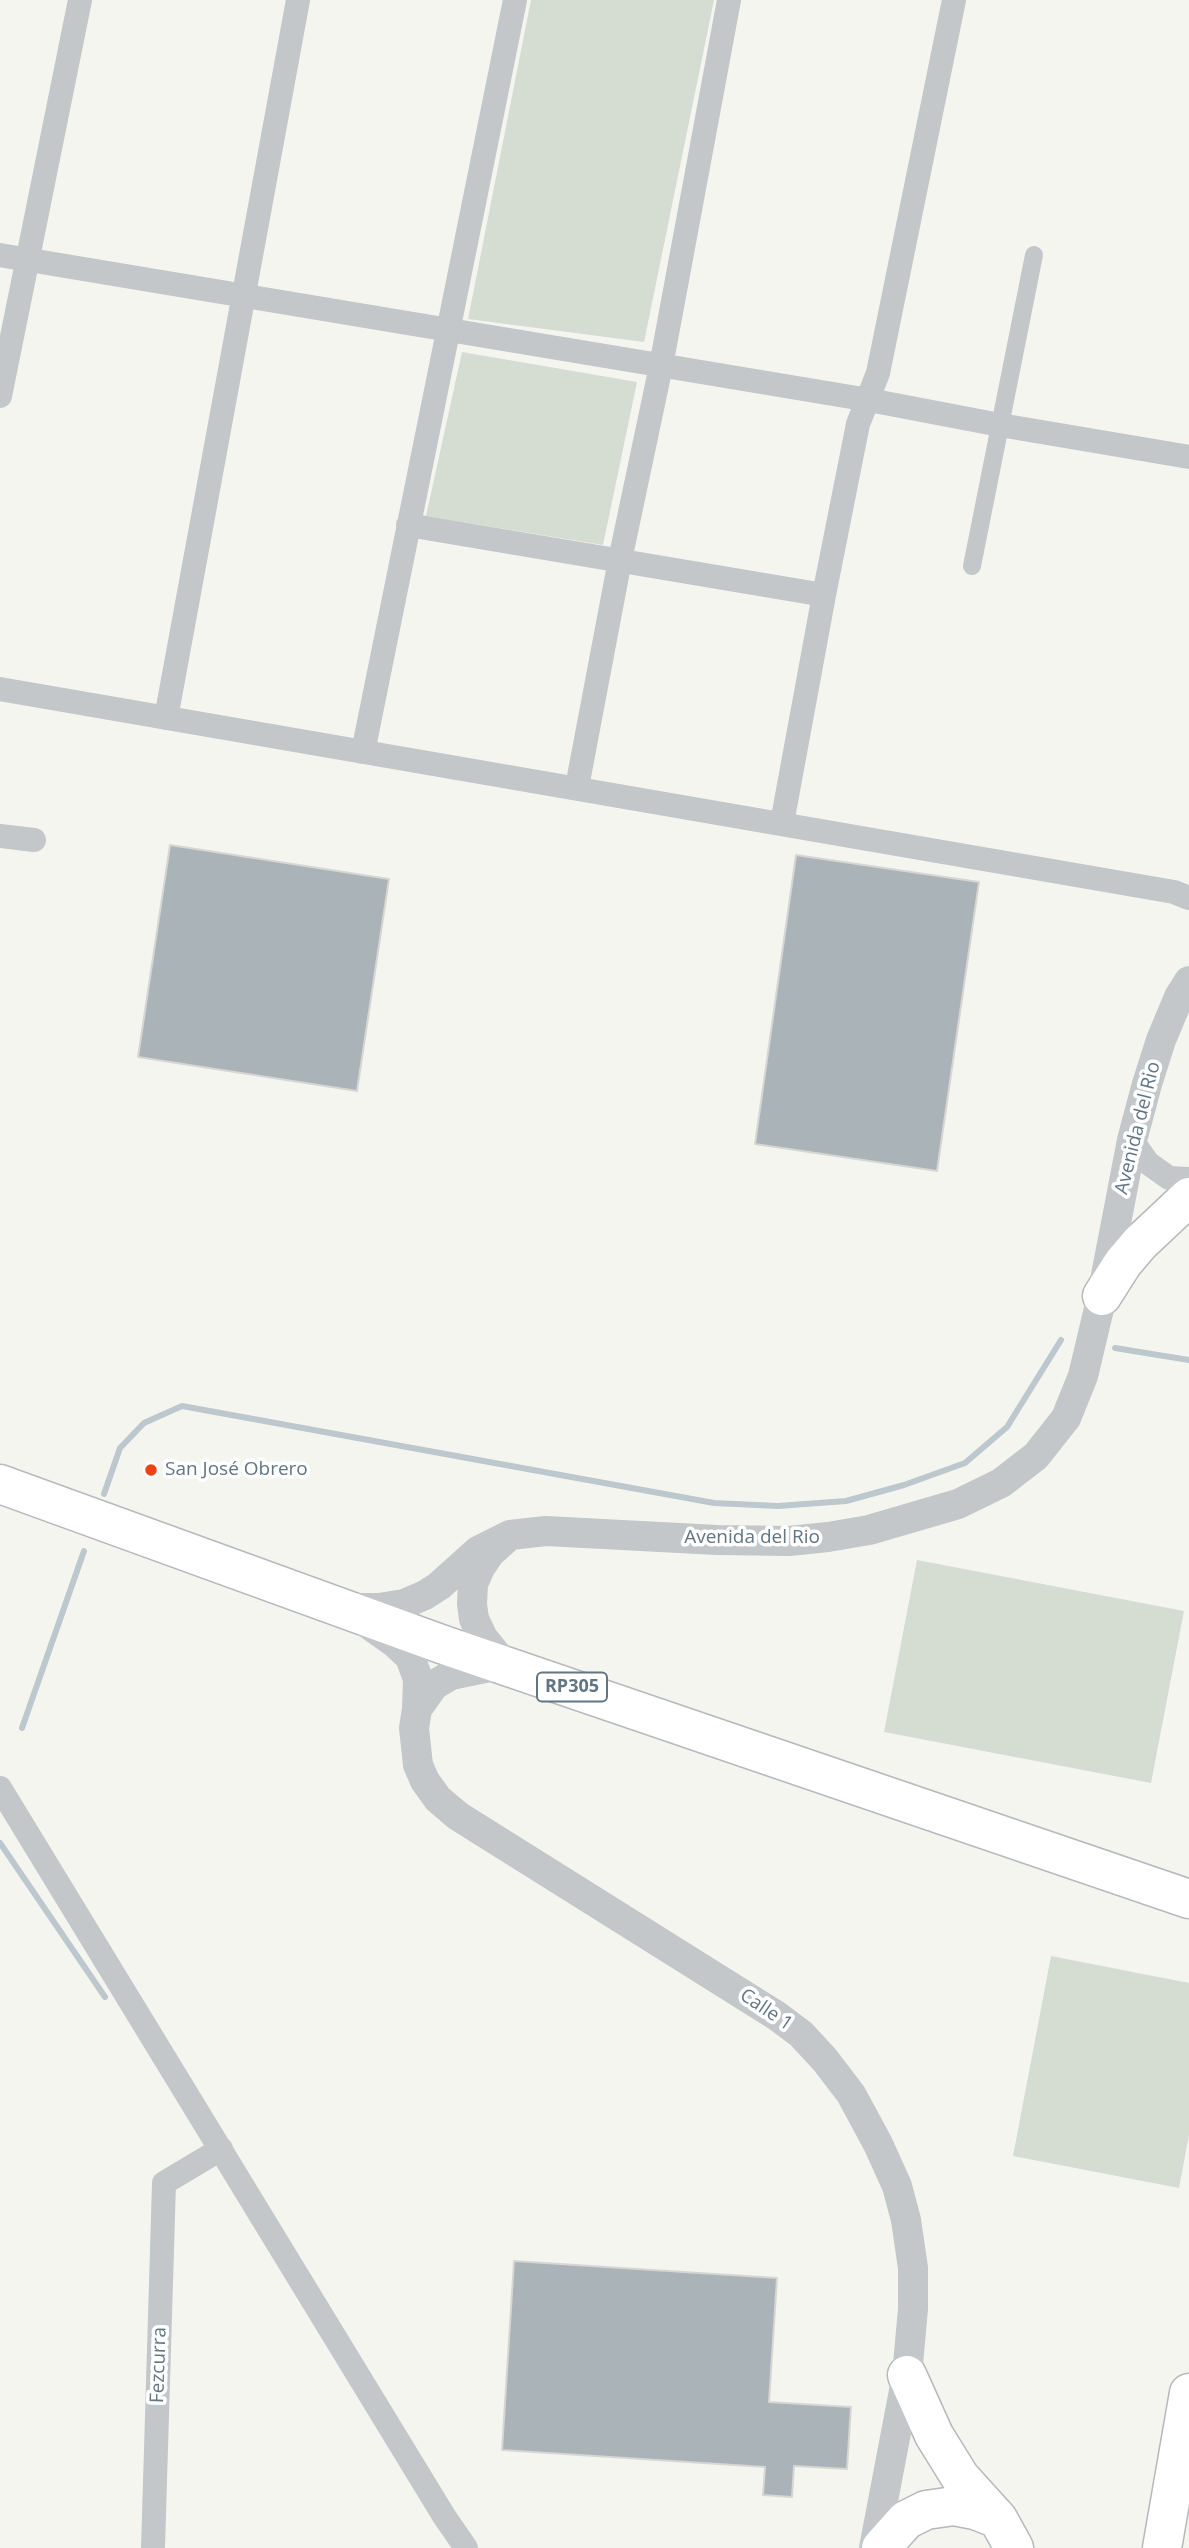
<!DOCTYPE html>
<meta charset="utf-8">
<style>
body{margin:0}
canvas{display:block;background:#f5f5f0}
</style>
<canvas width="1189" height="2548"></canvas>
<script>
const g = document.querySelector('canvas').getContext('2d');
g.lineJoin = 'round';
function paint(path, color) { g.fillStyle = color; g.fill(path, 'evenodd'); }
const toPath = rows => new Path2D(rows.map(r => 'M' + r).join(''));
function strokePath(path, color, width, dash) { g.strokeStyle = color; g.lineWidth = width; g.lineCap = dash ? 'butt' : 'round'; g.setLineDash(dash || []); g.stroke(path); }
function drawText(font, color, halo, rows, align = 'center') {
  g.font = font + ' "Open Sans",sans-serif'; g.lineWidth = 7; g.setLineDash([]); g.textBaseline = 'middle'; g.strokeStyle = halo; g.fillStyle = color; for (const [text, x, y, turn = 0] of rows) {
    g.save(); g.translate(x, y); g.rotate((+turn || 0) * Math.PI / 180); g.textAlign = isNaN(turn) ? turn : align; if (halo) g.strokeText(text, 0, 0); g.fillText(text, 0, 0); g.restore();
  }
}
const green = toPath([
 [531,0,714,0,644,342,468,319],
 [462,352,637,382,603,545,426,516],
 [917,1560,1184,1611,1151,1783,884,1732],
 [1051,1956,1189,1983,1189,2135,1179,2188,1013,2156]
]);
const stream = toPath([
 [1115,1348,1189,1360],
 [104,1494,120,1448,144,1423,182,1406,714,1503,778,1506,846,1501,904,1485,965,1463,1007,1427,1061,1340],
 [22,1728,84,1551],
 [0,1843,105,1997]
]);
const building = toPath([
 [170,845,389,879,357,1091,138,1057,170,845],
 [796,855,979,882,937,1171,755,1144,796,855],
 [514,2261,777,2278,769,2402,851,2407,847,2469,794,2466,792,2497,763,2495,765,2467,502,2450,514,2261]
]);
const pedestrian = toPath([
 [972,566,1034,255]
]);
const minor = toPath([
 [0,255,869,400,1000,425,1189,457],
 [0,396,80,0],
 [408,525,824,595],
 [0,689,1174,892,1189,898],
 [166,718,298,0],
 [363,752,515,0],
 [577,787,620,560,661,366,729,0],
 [782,823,824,595,858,424,878,373,954,0],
 [0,836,34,840],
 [1132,1140,1148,1163,1169,1178,1189,1179],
 [0,1788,444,2516,466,2548],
 [153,2548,164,2183,221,2149]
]);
const tertiary = toPath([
 [510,1535,490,1553,480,1568,473,1584,472,1604,474,1619,483,1638,504,1664,451,1675,434,1685,417,1709,414,1728,418,1765,425,1781,438,1799,458,1816,777,2016,801,2034,825,2060,851,2094,878,2144,897,2186,906,2220,913,2268,913,2309,907,2375,874,2548],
 [353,1608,379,1608,404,1604,425,1595,439,1586,478,1551,510,1535,546,1531,717,1540,789,1541,828,1537,869,1530,958,1504,1001,1483,1036,1456,1066,1418,1083,1376,1102,1296,1132,1140,1147,1084,1161,1040,1179,997,1189,981],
 [371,1626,395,1643,410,1657,418,1679,417,1709]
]);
const primary = toPath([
 [0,1484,441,1644,1189,1899]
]);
const motorway = toPath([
 [1102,1296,1123,1263,1140,1243,1189,1197],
 [907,2375,934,2435,960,2477,998,2519,1014,2548],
 [881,2548,906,2520,926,2510,954,2506,975,2510,998,2519],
 [1162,2548,1189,2393]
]);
const markers = [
 [151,1470,7,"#f14214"]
];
const shields = [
 [572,1687,70]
];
const shieldNames = [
 ["RP305",572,1687]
];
const streetNames = [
 ["Avenida del Rio",1138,1128,-76],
 ["Avenida del Rio",752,1538],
 ["Calle 1",766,2010,34],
 ["Fezcurra",159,2365,-88]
];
const poiNames = [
 ["San José Obrero",165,1470]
];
paint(green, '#d5dcd1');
strokePath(stream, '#bcc8cd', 6);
paint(building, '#aab3b8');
strokePath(building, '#d6d6d3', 2);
strokePath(primary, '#b6babe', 41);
strokePath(motorway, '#b5b9bc', 41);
strokePath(pedestrian, '#c3c7ca', 18);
strokePath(minor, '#c3c7ca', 24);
strokePath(tertiary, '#c3c7ca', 30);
strokePath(primary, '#fff', 38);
strokePath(motorway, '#fff', 38);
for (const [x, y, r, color] of markers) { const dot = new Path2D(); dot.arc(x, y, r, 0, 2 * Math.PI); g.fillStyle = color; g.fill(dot); strokePath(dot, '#fff', 2.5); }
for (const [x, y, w] of shields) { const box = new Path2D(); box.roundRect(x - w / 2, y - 14.5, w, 29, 5); g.fillStyle = '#fff'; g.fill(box); strokePath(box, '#617584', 2); }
drawText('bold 18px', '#617584', null, shieldNames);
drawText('19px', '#617584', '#fff', streetNames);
drawText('19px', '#617584', '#fff', poiNames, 'left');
</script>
